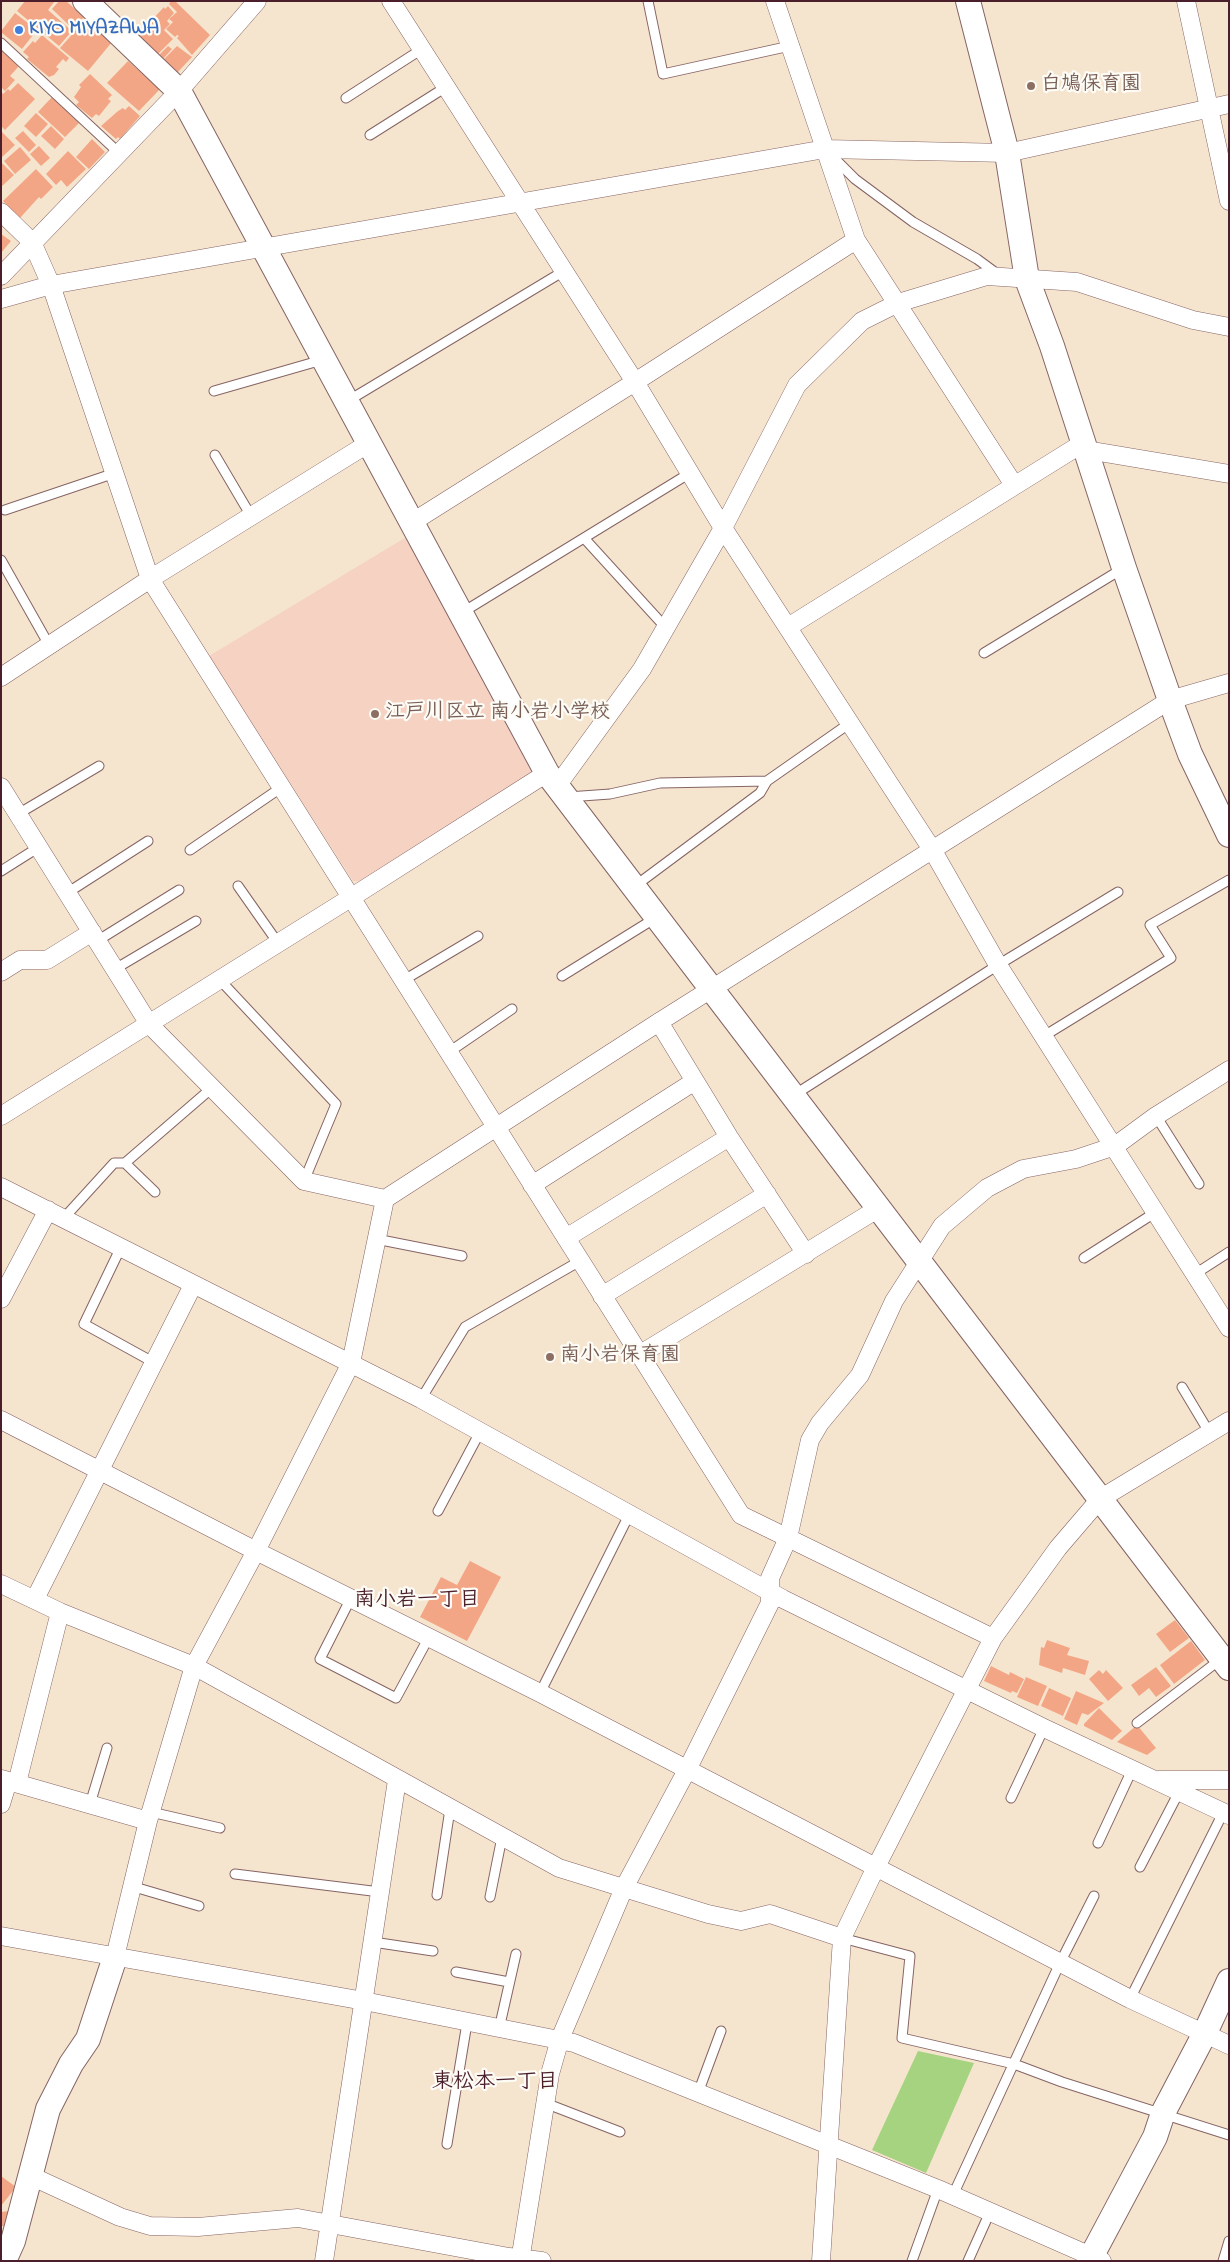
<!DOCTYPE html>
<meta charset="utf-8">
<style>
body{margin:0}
#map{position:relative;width:1230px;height:2262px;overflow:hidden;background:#f6e5ce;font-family:"Indie Flower",sans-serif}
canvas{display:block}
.frame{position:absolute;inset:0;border:2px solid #4a1f2b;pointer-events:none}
</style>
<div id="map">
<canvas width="1230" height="2262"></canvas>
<div class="frame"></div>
</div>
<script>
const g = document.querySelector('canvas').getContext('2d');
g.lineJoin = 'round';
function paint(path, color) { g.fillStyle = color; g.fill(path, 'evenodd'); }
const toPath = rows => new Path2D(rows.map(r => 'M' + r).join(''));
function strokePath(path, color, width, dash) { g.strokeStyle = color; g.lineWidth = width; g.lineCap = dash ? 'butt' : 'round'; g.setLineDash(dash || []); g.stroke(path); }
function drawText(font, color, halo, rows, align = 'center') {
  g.font = font + ' "Indie Flower","Klee One",sans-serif'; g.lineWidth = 4.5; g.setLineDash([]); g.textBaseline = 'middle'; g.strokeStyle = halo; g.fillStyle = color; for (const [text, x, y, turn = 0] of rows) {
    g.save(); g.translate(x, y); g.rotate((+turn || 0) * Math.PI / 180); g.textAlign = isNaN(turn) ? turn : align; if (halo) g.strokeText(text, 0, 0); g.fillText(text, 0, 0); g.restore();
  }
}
const built = toPath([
 [408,536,535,772,361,881,353,881,209,656]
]);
const green = toPath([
 [918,2051,974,2063,926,2173,872,2150]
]);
const building = toPath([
 [25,1,55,1,48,10,72,31,59,46,17,11],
 [59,1,66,1,84,17,73,29,52,9],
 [171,1,175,1,210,35,192,55,177,38,179,36,177,35,175,37,166,29,173,22,169,19,177,12,169,4],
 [168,6,174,13,167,21,170,24,164,30,173,39,157,55,137,36,164,7,165,9],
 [15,13,37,30,22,49,2,33,2,30],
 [86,19,94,26,92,29,93,30,95,28,112,42,88,71,60,48],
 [42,35,69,58,66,62,63,59,56,67,59,69,54,75,49,77,27,59,29,57,23,52,33,41,35,43],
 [168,46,172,49,162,60,158,56],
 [177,46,192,57,177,73,163,60],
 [1,50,19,66,10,76,15,80,5,91,1,87],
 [128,61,160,89,139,111,107,83],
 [90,74,112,95,108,99,111,101,99,116,96,114,92,118,76,105,79,102,74,97,81,87,79,85],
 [18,83,35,99,5,130,1,126,1,92,3,94,8,89,10,91],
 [52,97,79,123,65,137,38,112],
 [129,106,140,116,120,139,118,137,116,139,101,126,118,111,123,108,125,110],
 [36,113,48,124,36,137,24,126],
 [51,126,64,139,55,149,41,136],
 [1,131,15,145,1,158],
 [23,131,36,145,29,152,15,138],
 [92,139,105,152,89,169,76,157],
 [39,146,50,158,41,166,30,154],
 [20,147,31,160,15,174,4,161],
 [68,151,86,169,67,187,61,180,56,185,46,174],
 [1,162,14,175,1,187],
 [36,169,53,187,41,199,39,197,20,218,3,201],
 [1,234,11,241,1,253],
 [470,1561,501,1577,467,1641,420,1617,441,1577,457,1585],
 [1175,1620,1189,1638,1170,1652,1156,1634],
 [1047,1640,1070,1648,1067,1655,1089,1661,1085,1675,1063,1668,1062,1673,1039,1665,1041,1647,1044,1648],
 [1191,1641,1205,1660,1174,1684,1160,1665],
 [991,1666,1009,1675,1010,1672,1024,1679,1017,1693,1012,1691,1011,1693,984,1681],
 [1156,1667,1171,1686,1156,1697,1149,1688,1139,1696,1131,1685],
 [1099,1670,1103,1674,1106,1670,1123,1688,1108,1701,1089,1679],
 [1026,1677,1047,1686,1038,1706,1017,1697],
 [1049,1688,1071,1698,1063,1716,1041,1706],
 [1076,1691,1104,1703,1088,1715,1082,1713,1077,1725,1064,1719],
 [1099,1708,1122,1731,1112,1740,1084,1726,1084,1724],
 [1137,1725,1156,1748,1147,1755,1117,1742],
 [1,2176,16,2187,1,2206],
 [9,2211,6,2226,2,2226,1,2212]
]);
const lane = toPath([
 [648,1,663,74,790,46],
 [1,43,119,153],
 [346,98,422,49],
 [370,135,446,87],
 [831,155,855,179,913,222,977,259,996,273],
 [214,391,322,360],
 [346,402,564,271],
 [215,455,251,516],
 [5,510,115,473],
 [584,538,666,628],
 [1,560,49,645],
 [463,612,690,473],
 [984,653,1122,569],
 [568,797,610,794,660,783,767,781,850,723],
 [18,814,99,766],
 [190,850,282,787],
 [1,871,39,847],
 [238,886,278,943],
 [635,886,760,793,767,781],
 [67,893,148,841],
 [97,941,179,890],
 [115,969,196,921],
 [562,976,657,917],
 [220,980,336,1104,304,1181],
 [404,980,478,936],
 [1044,1036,1171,958,1150,925,1229,880],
 [449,1052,512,1009],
 [794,1095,998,965,1118,892],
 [1156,1116,1199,1184],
 [125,1163,213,1087],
 [63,1219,114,1163,125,1163,155,1192],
 [376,1239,462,1256],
 [121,1247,84,1324,153,1362],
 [1084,1258,1156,1212],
 [1195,1274,1229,1252],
 [1182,1387,1209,1432],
 [421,1399,465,1327,580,1261],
 [438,1511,480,1432],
 [351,1598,320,1659,396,1698,429,1637],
 [540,1693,630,1513],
 [1137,1723,1221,1659],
 [1011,1798,1044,1728],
 [90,1804,107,1748],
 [151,1812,220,1828],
 [1098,1843,1132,1770],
 [1140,1867,1179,1792],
 [235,1874,380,1892],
 [131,1886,199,1906],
 [437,1895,450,1809],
 [490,1897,502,1837],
 [842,1938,910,1956,902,2038,1014,2064,1062,2082,1229,2135],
 [373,1942,433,1951],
 [456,1972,509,1982],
 [1130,1999,1223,1813],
 [499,2029,516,1954],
 [698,2093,721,2031],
 [545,2103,620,2132],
 [447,2144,467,2023],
 [953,2195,1060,1963,1094,1896],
 [912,2261,938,2189],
 [968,2261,990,2212],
 [1223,2261,1229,2241]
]);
const street = toPath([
 [391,1,635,382,723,528,933,851,998,965,1229,1328],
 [775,1,856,240,1014,485],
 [1186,1,1229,201],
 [1,212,32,242,51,285,150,579,741,1515,993,1638],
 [1,276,179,91,257,1],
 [1,299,51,285,825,149,1007,153,1229,104],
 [411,523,635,382,856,240],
 [788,627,1075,448,1229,474],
 [1,677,150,579,369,443],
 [1229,683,1170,700,659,1022,385,1199,351,1363,256,1551,540,1693,1130,1999,1229,2045],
 [557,786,642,669,723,528,797,385,862,321,898,303,987,276,1077,282,1193,320,1229,327],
 [1,787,149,1024,304,1181,385,1199],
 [1,972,20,960,47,960,92,932],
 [659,1022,729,1137,806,1254],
 [1,1116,352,897,547,773],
 [532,1185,695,1081],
 [1,1187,421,1399,783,1599,1044,1728,1229,1815],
 [566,1238,729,1137],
 [602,1296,767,1194],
 [1,1299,48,1210],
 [639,1355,879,1208],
 [1,1420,256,1551,194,1666,148,1821,115,1957],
 [1,1584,60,1612,194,1666,559,1868,708,1914,741,1921,770,1914,842,1938],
 [35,1599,193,1285],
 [1,1779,148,1821],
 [1158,1780,1229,1780],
 [17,1783,60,1612],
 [1,1804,8,1781],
 [1,1936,364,2001,574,2043,938,2189,1102,2261],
 [31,2176,120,2217,150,2226,198,2227,298,2218,509,2257,542,2261],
 [324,2261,397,1780],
 [520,2261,550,2074,560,2039,624,1888,687,1770,770,1603,770,1578,788,1538,810,1440,820,1423,860,1375,894,1301,942,1226,987,1188,1023,1169,1076,1159,1115,1146,1156,1116,1229,1070],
 [821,2261,842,1938,876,1867,993,1638,1058,1548,1100,1499,1229,1421]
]);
const secondary = toPath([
 [85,1,179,91,547,773,1229,1668],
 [968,1,1007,153,1027,279,1052,346,1124,568,1170,700,1190,754,1229,835],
 [4,2261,13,2241,48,2109,71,2064,88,2039,115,1957],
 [1089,2261,1155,2137,1163,2113,1205,2033,1229,1981]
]);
const markers = [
 [19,30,5,"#3f7fe0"],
 [1031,86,5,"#8d6e63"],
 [375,714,5,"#8d6e63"],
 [550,1357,5,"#8d6e63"]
];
const shopNames = [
 ["KIYO MIYAZAWA",29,30]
];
const educationNames = [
 ["白鳩保育園",1041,86],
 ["江戸川区立 南小岩小学校",385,714],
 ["南小岩保育園",560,1357]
];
const neighbourhoodNames = [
 ["南小岩一丁目",417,1602],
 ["東松本一丁目",495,2084]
];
paint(built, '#f5d2c2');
paint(green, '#a6d380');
paint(building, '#f3a686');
strokePath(lane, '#866464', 11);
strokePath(street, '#866464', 19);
strokePath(secondary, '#866464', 26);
strokePath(lane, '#fff', 9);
strokePath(street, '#fff', 18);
strokePath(secondary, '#fff', 24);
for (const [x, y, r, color] of markers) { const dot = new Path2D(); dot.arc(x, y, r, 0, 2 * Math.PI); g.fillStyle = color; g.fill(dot); strokePath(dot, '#fdfcf7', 2); }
drawText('bold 20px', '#366cbe', '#fdfcf7', shopNames, 'left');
drawText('bold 20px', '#785e54', '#fdfcf7', educationNames, 'left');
drawText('bold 21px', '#4a1f2b', '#fdfcf7', neighbourhoodNames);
</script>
